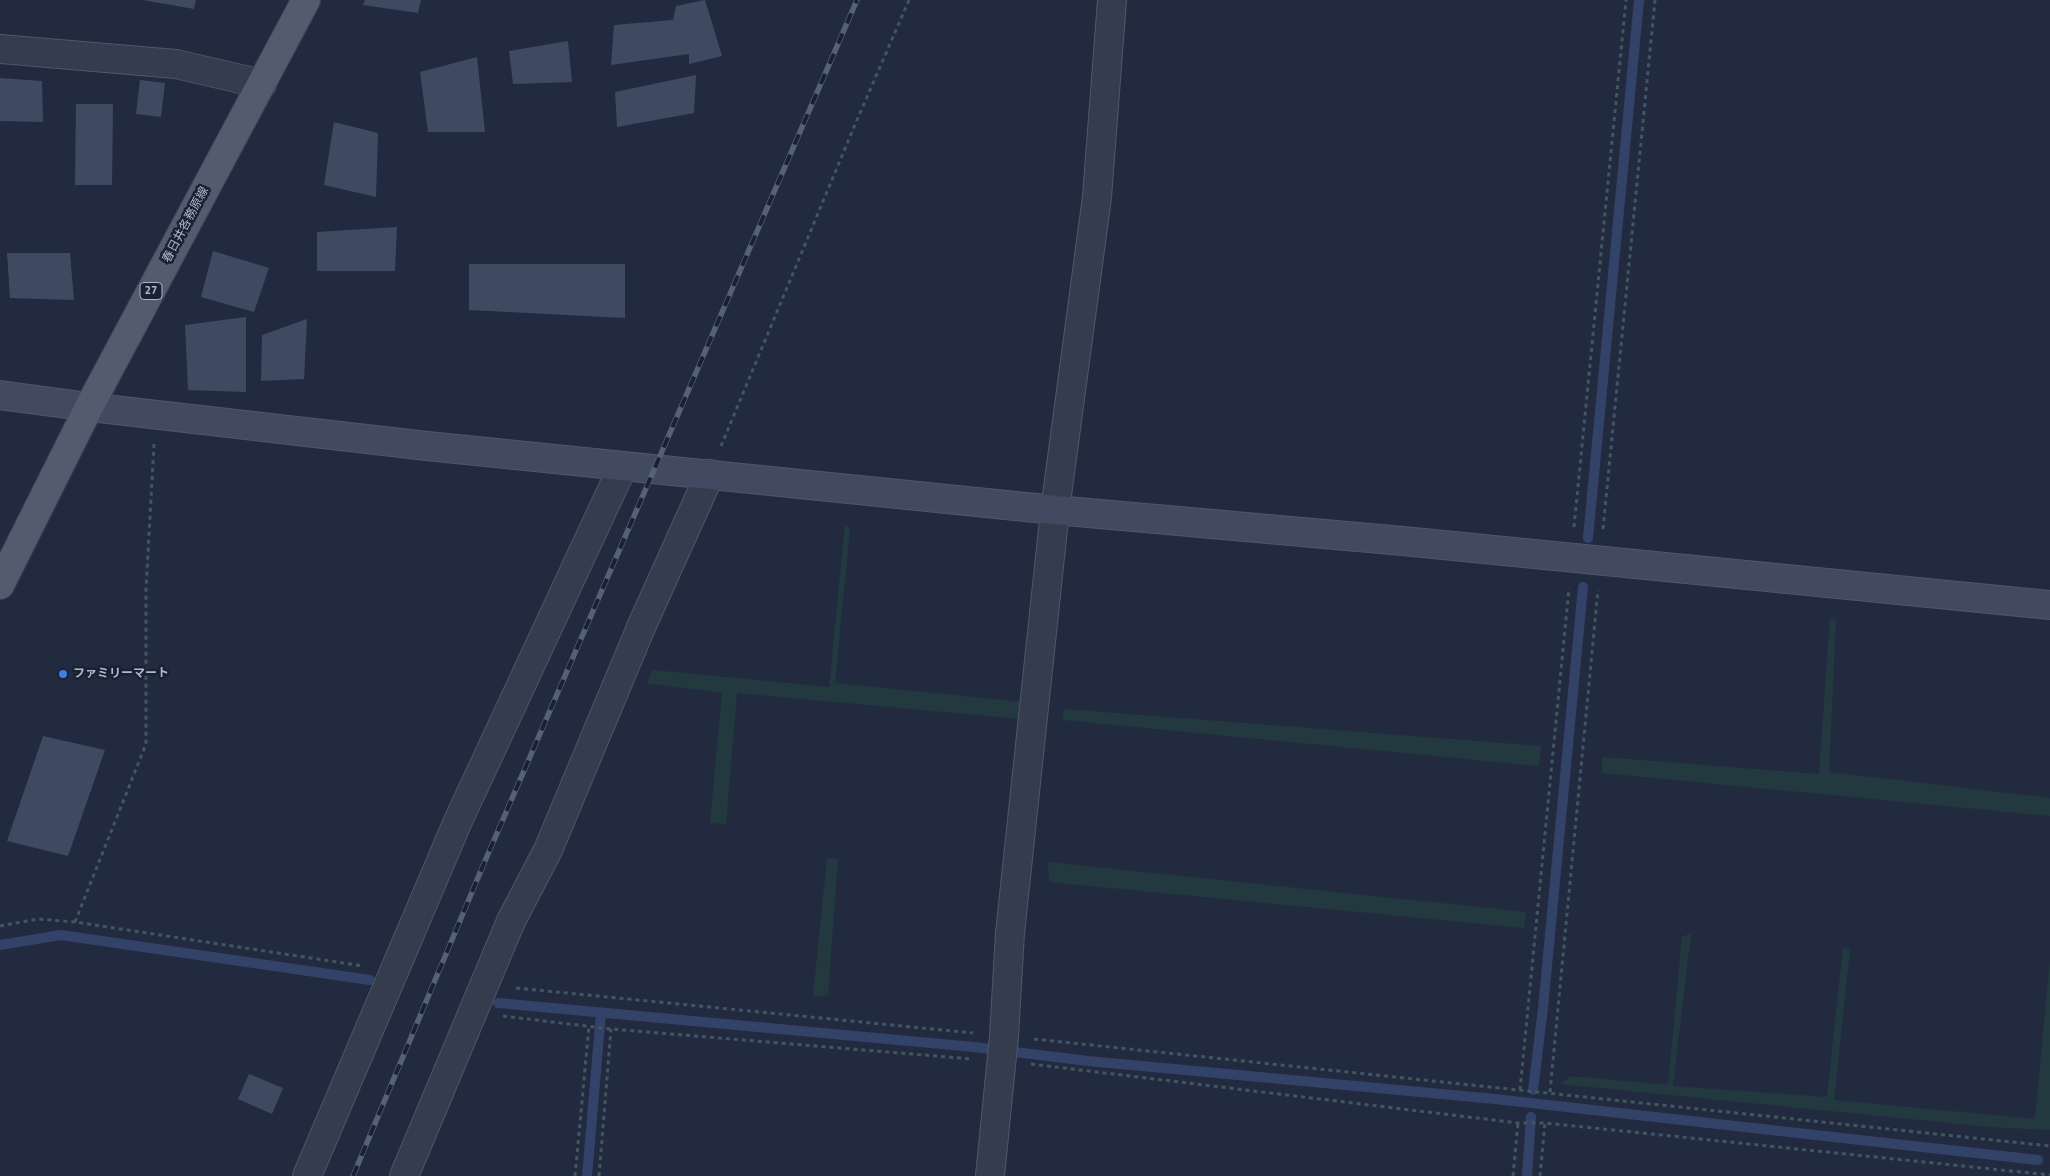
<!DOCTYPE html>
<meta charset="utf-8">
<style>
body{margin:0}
canvas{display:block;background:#212a3f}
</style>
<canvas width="2050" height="1176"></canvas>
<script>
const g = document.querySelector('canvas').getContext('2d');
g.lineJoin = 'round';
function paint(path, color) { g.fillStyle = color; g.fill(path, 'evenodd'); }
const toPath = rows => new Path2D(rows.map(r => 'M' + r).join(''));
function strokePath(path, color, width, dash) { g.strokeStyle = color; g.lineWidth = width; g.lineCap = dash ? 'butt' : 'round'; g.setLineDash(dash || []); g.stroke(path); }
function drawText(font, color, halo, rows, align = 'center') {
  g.font = font + ' "Titillium Web","Noto Sans JP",sans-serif'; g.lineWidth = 5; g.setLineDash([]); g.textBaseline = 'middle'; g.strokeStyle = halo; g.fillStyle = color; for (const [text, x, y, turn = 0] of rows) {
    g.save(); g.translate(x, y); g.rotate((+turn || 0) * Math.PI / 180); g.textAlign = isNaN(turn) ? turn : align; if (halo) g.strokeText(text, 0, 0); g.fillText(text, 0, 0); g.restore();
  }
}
const green = toPath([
 [845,525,850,529,835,683,1022,702,1021,719,737,693,726,824,710,823,722,693,647,683,652,670,829,687],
 [1830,618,1836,620,1829,772,2050,798,2050,816,1602,773,1602,757,1819,774],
 [1064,709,1541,746,1539,766,1063,720],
 [827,858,838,859,828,995,813,996],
 [1048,862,1526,912,1524,928,1049,882],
 [1691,933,1673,1086,1827,1097,1843,947,1850,950,1834,1100,2035,1119,2050,960,2050,1130,1990,1127,1560,1084,1571,1076,1668,1085,1682,937]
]);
const stream = toPath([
 [1588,538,1639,0],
 [0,945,61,935,370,980],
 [498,1003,974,1047,1088,1061,1495,1099,2038,1160],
 [1533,1090,1543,1008,1583,587],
 [587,1176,601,1013],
 [1527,1176,1531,1117]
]);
const building = toPath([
 [143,0,196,0,194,9],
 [365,0,421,0,418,13,363,5],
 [705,0,722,56,689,64,689,54,611,65,614,25,673,20,676,6],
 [568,41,572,82,513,84,509,51],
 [477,57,485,132,428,132,420,72],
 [696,75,694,113,617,127,615,92],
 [0,78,42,81,43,122,0,121],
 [140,80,165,83,161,117,136,114],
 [76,104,113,104,112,185,75,185],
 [334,122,378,133,376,197,324,185],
 [397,227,395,271,317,271,317,232],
 [213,251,269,268,254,312,201,297],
 [7,253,70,253,74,300,10,298],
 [469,264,625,264,625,318,469,310],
 [246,317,246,392,188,390,185,325],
 [307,319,304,379,261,381,262,335],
 [43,736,105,750,68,856,7,841],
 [249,1074,283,1088,272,1114,238,1099]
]);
const path = toPath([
 [721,446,854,127,909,0],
 [1574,527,1626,0],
 [1603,529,1655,0],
 [75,922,146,744,146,590,154,444],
 [0,926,38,919,75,922,363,966],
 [516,988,973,1033],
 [503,1016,611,1029,972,1059],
 [1034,1039,2050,1146],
 [1031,1064,1518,1123,1545,1123,2050,1175],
 [1520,1090,1569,588],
 [1550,1092,1598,590],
 [575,1176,589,1026],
 [599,1176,611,1029],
 [1513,1176,1518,1123],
 [1540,1176,1545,1123]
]);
const street = toPath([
 [0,49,176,64,262,84],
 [307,1176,458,821,623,466],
 [404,1176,511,921,548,850,642,625,710,474],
 [990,1176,1004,1036,1010,933,1055,510,1097,197,1112,0]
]);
const secondary = toPath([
 [0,395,89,407,427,446,1055,510,1403,541,2050,605]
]);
const primary = toPath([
 [0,585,89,407,306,0]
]);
const rail = toPath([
 [353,1176,485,861,857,0]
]);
const markers = [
 [63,674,5,"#3f7fe0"]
];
const shields = [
 [151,291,22]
];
const shieldNames = [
 ["27",151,291]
];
const streetNames = [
 ["春日井各務原線",186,225,-62]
];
const poiNames = [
 ["ファミリーマート",73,674]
];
paint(green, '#233940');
strokePath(stream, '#334268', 10);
paint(building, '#3f4961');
strokePath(street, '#505769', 30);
strokePath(secondary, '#505769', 30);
strokePath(primary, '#3e4557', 30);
strokePath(path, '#41565d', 3, [4, 4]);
strokePath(street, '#353c4e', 28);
strokePath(secondary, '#424a62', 28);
strokePath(primary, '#535b6f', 28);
strokePath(rail, '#566076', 5.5);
strokePath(rail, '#1a2133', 4, [11]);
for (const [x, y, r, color] of markers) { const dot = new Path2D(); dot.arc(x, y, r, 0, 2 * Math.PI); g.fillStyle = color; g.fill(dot); strokePath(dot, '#1a2133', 2); }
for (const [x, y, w] of shields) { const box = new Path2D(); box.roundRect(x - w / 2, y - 8.5, w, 17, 4); g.fillStyle = '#1a2133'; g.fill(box); strokePath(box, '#b0b7ca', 1); }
drawText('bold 11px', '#b0b7ca', null, shieldNames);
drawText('12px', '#b0b7ca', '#1a2133', streetNames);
drawText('bold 12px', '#b0b7ca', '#1a2133', poiNames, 'left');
</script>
